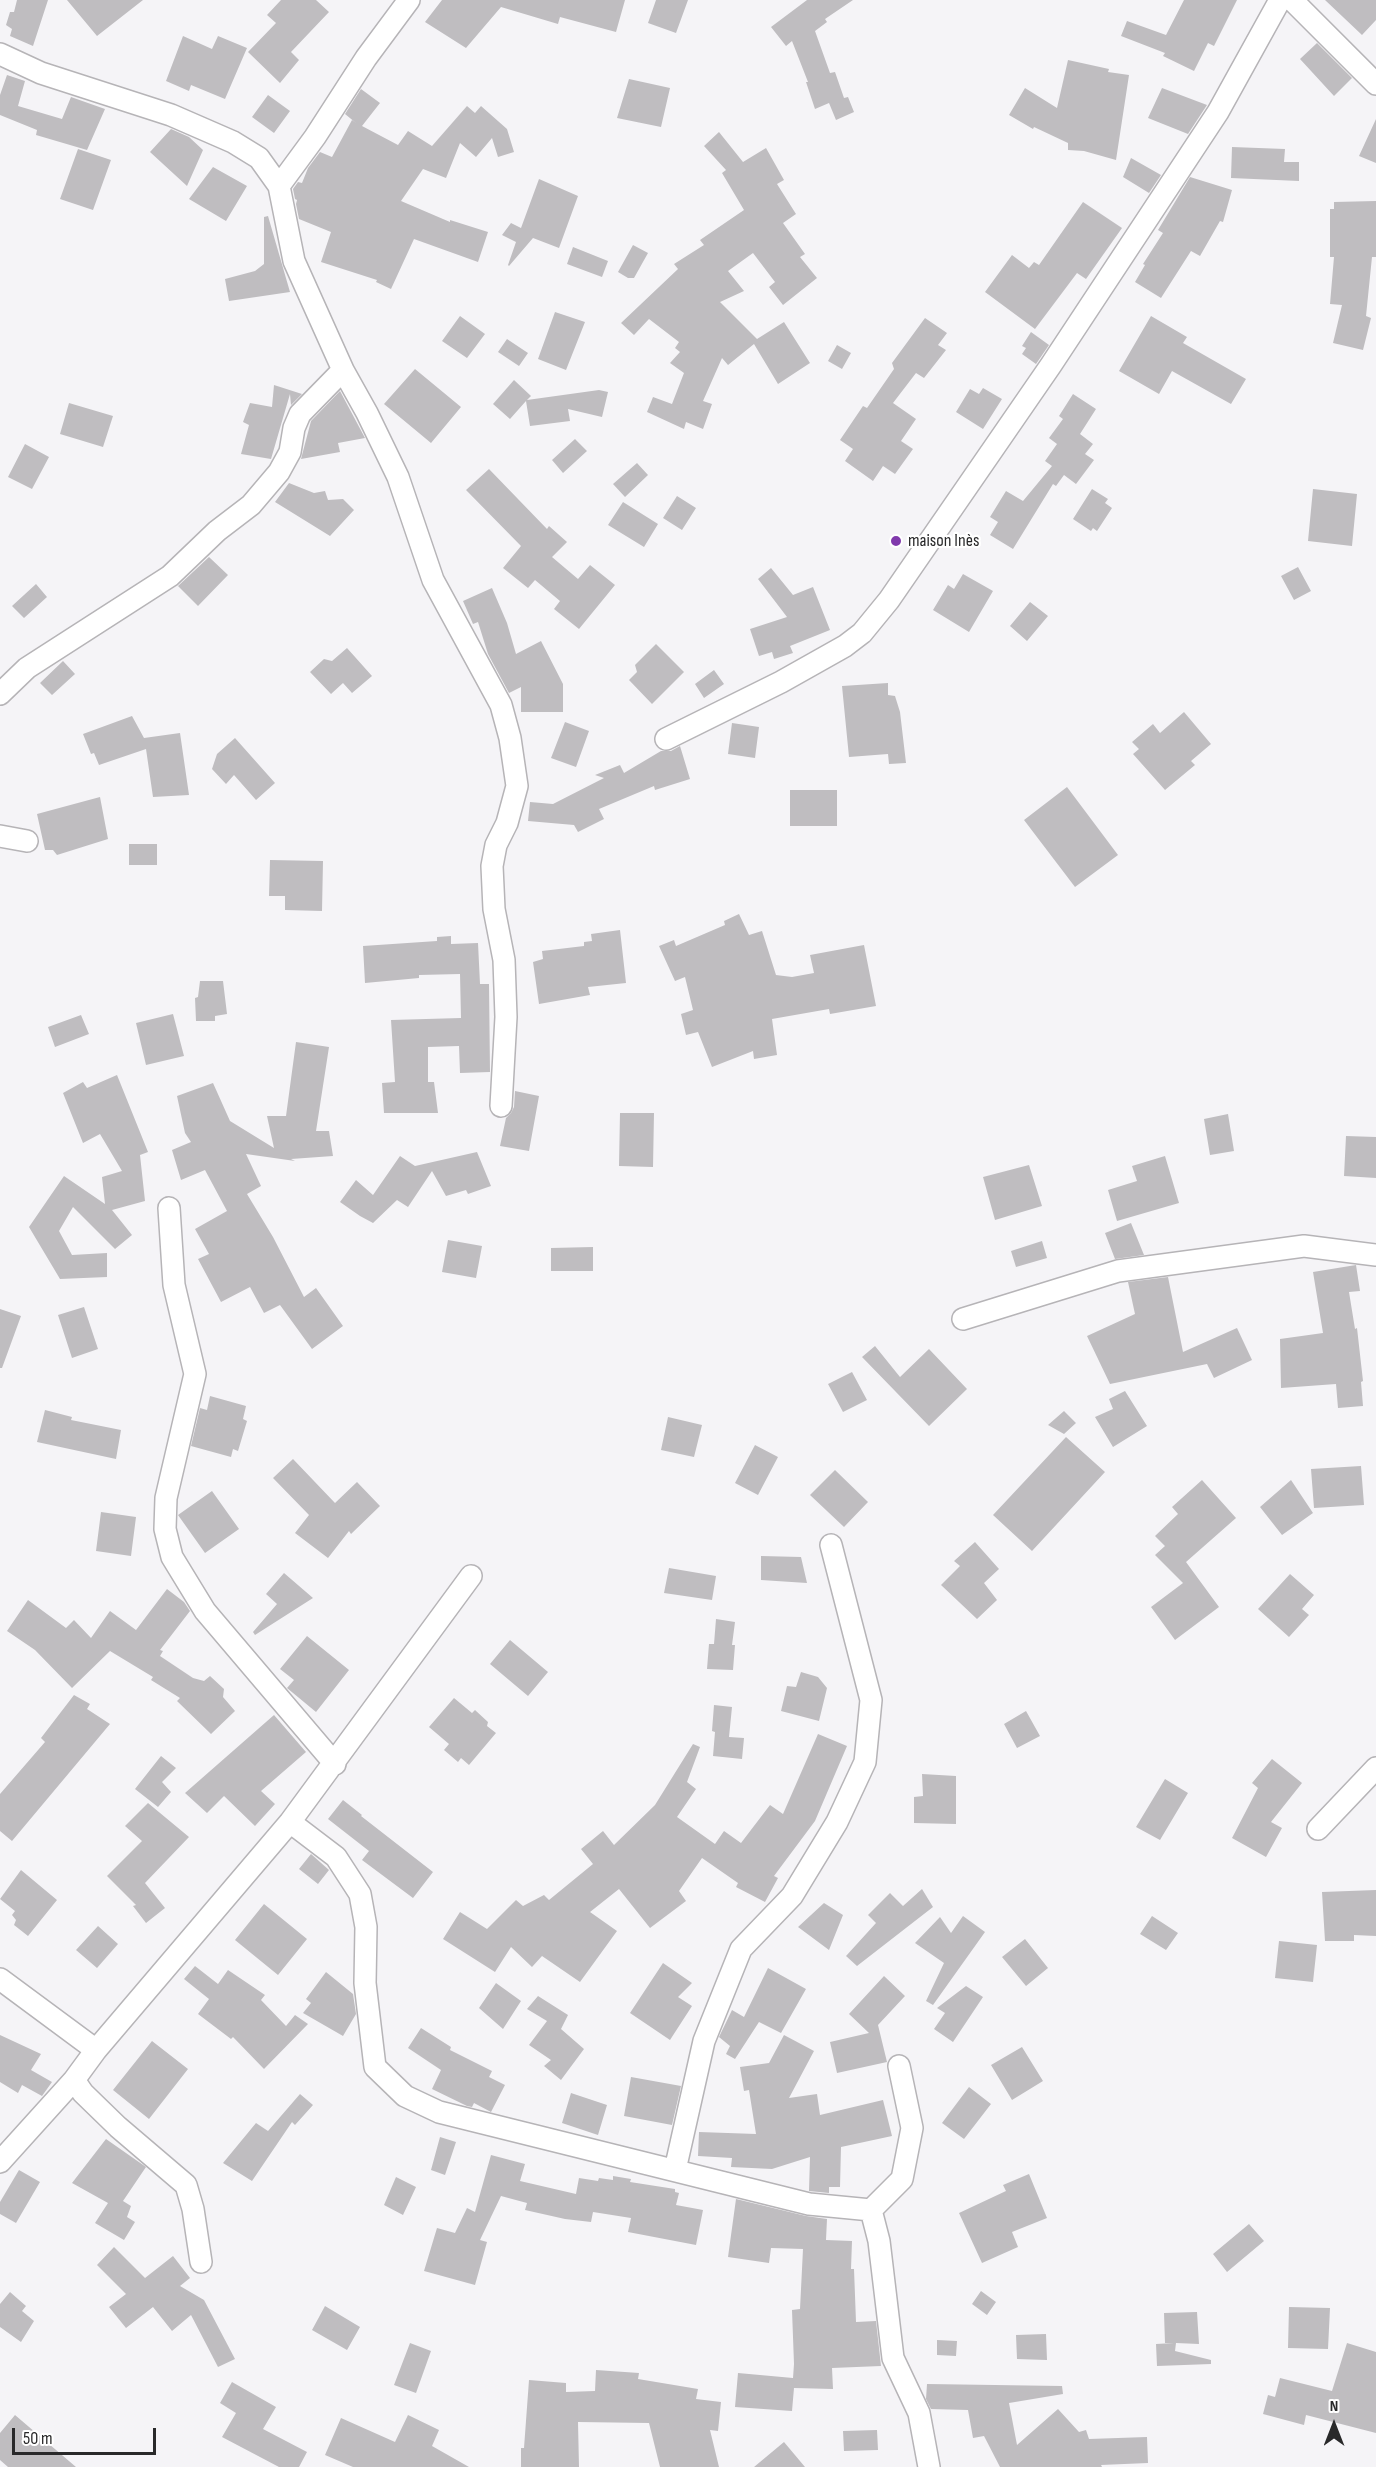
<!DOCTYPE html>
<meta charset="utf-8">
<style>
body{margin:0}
#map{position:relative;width:1376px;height:2467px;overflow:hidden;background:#f5f4f7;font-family:"Sofia Sans Condensed",sans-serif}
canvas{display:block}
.north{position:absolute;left:1304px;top:2395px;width:60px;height:60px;-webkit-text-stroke:4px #fff;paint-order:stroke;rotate:0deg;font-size:16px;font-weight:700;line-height:24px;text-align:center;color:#29292a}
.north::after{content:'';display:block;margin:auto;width:21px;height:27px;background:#29292a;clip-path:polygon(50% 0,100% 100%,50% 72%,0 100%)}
.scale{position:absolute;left:12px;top:2428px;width:144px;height:27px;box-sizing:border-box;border:3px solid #29292a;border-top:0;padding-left:8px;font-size:18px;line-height:21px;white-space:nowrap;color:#29292a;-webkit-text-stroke:4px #fff;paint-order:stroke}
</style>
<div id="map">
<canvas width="1376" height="2467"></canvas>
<div class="north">N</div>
<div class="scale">50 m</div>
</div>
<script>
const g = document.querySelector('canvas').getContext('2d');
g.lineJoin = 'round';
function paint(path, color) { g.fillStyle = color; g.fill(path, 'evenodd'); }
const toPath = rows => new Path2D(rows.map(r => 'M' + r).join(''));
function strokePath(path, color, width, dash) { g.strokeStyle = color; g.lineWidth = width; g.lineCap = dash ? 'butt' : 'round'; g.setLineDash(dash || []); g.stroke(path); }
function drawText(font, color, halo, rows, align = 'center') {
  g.font = font + ' "Sofia Sans Condensed",sans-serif'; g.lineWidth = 4.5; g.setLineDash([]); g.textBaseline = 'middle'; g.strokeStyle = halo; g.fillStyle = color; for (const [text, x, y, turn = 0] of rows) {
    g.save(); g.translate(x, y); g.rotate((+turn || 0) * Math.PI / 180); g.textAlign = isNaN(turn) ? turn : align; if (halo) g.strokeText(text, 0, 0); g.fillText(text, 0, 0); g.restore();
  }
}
const building = toPath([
 [17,0,48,0,33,46,10,36,12,29,6,25,10,12,14,12],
 [67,0,143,0,97,36],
 [281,0,316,0,329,12,291,52,299,60,280,83,248,52,276,23,267,15],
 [442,0,625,0,616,32,560,17,558,24,501,7,466,48,425,22],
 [656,0,688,0,676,33,648,23],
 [807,0,853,0,825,19,827,22,815,31,830,73,835,72,844,98,848,97,854,112,836,120,829,103,815,109,806,82,808,82,792,41,786,46,771,27],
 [1184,0,1237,0,1214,46,1208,43,1194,71,1163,56,1165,53,1121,36,1127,21,1166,35],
 [1325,0,1376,0,1376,20,1362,35],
 [183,36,212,49,218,36,247,48,225,99,191,85,189,91,166,81],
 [1317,43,1352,78,1334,96,1300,59],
 [1068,60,1109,69,1108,72,1129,75,1116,160,1084,151,1068,150,1068,143,1034,127,1033,129,1009,115,1025,88,1057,108],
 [7,75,25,81,18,106,62,119,71,97,105,109,87,150,36,135,37,130,0,115,0,95],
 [629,79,670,88,661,127,617,118],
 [1162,88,1207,105,1188,134,1148,118],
 [361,89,380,103,362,126,398,145,408,131,432,146,467,106,475,113,481,106,507,129,514,152,498,157,492,138,476,157,460,143,446,178,423,169,401,201,450,222,450,220,488,232,478,262,414,239,391,289,376,282,377,280,321,262,331,232,299,219,296,204,297,200,295,199,293,189,298,182,302,183,308,168,320,152,332,157,352,120,356,123,345,114],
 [268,95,290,111,274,133,252,117],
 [1376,119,1376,163,1359,156],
 [171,129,189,137,203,150,187,186,150,152],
 [719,132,743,162,766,148,784,180,777,184,796,214,783,223,805,254,800,257,817,278,783,305,769,287,775,282,753,253,728,271,744,291,720,302,757,339,784,322,810,363,778,384,754,344,728,365,722,358,703,401,712,404,703,429,686,422,684,429,647,412,653,397,672,404,684,373,670,363,680,352,675,348,679,342,649,319,634,335,621,323,678,269,674,264,704,245,700,240,744,210,722,173,726,170,704,146],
 [1232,147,1285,149,1284,162,1299,162,1299,181,1231,178],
 [78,149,111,160,93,210,60,199],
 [1131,158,1161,175,1149,193,1123,177],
 [213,167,247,186,226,221,189,199],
 [1190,177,1232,190,1223,222,1220,221,1200,256,1191,251,1161,298,1135,282,1145,265,1143,264,1163,233,1158,230],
 [539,179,578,196,559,248,533,238,509,266,508,265,516,242,502,235,511,223,521,228],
 [1376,201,1376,257,1372,257,1366,316,1371,318,1363,350,1333,343,1342,305,1330,304,1334,257,1330,257,1330,209,1334,209,1334,202],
 [1083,202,1122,228,1086,279,1077,273,1035,329,985,292,1012,255,1029,268,1034,262,1039,265],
 [268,216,290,292,229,301,225,279,255,271,264,264,264,217],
 [633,245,648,253,634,278,628,278,618,272],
 [573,247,608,261,602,277,567,264],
 [555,312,585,322,566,370,538,359],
 [460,316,485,334,467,358,442,341],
 [1151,316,1187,337,1183,343,1246,379,1231,404,1172,371,1159,394,1119,371],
 [925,318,947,333,938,345,946,350,924,378,916,373,893,403,916,419,901,441,913,449,895,474,883,466,873,481,845,461,853,449,840,440,863,406,867,408,894,369,892,363],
 [1031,332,1049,345,1036,364,1022,354,1026,348,1022,346],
 [507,339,528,353,519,366,498,352],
 [837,345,851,353,842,369,828,361],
 [415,369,461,407,431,443,384,404],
 [514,380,531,396,527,400,599,390,608,392,602,417,568,409,570,421,530,426,526,401,510,419,493,404],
 [274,385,302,394,291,405,290,394,271,459,241,454,249,425,243,422,250,403,272,407],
 [983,388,1002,399,983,429,956,412,970,389,979,394],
 [340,391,365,438,338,443,340,452,301,459,311,421],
 [1073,394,1096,409,1080,434,1093,444,1085,454,1094,460,1076,484,1064,475,1056,486,1053,484,1013,549,990,535,998,522,990,517,1006,491,1023,501,1052,466,1045,461,1057,444,1049,438,1063,419,1059,416],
 [69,403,113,416,103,447,60,434],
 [575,439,587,451,563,473,552,460],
 [25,444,49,457,32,489,8,477],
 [637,463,648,475,625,497,613,484],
 [489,469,547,529,549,526,567,542,552,557,578,579,590,565,615,585,579,629,554,609,560,601,535,580,528,588,503,568,521,546,466,490],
 [289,483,314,493,325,491,328,500,343,499,354,510,330,536,275,502],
 [1092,489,1108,499,1105,503,1112,508,1097,531,1093,528,1091,531,1073,519],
 [1313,489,1357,494,1352,546,1308,541],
 [677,496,696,508,682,530,663,518],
 [623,502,658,524,644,547,608,525],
 [209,557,228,575,198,606,178,586],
 [1298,567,1311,591,1294,600,1281,576],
 [771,568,793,595,813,587,830,630,790,646,793,653,774,659,772,652,759,656,750,629,787,617,758,579],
 [963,574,993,591,969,632,933,610,948,585,954,589],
 [36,584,47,597,24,618,12,606],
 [492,588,507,623,516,654,541,641,563,684,563,712,521,712,521,687,509,693,488,654,478,622,473,624,463,601],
 [1030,602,1048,616,1027,641,1010,626],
 [656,644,684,672,652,704,629,680,637,672,635,665],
 [347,648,372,676,352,693,343,683,331,694,310,672,324,659,332,661],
 [63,661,75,674,52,695,40,683],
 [714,670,724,684,704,698,695,684],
 [888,683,888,695,895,696,900,712,906,763,889,764,888,754,849,757,842,686],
 [1184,712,1211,744,1191,761,1195,765,1165,790,1133,754,1139,749,1132,742,1153,724,1160,733],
 [132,716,144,738,180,733,189,795,153,797,146,749,99,765,94,753,91,754,83,734],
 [565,722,589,731,576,767,551,758],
 [732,723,759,727,755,758,728,754],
 [235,738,275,783,256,800,234,775,226,784,212,769,217,754],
 [680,746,690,779,655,790,654,786,599,809,604,819,578,832,574,825,528,821,530,802,553,804,604,778,595,775,620,765,624,773,661,751,671,751],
 [1067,787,1118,855,1075,887,1024,820],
 [790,790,837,790,837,826,790,826],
 [100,797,108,839,57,855,53,850,45,850,37,814],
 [129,844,157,844,157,865,129,865],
 [270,860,323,861,322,911,285,910,285,896,269,896],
 [739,914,749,935,762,931,776,975,792,977,814,973,810,955,864,945,876,1006,830,1014,829,1009,772,1019,777,1055,754,1059,753,1051,712,1067,698,1032,686,1035,681,1014,693,1010,685,977,675,981,659,946,674,940,676,946,725,925,724,921],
 [620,930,626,983,588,987,590,995,539,1004,533,962,543,959,542,951,584,946,584,942,592,941,591,934],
 [451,936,451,944,478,943,480,984,489,984,490,1072,460,1073,459,1046,428,1047,428,1082,434,1082,438,1113,384,1113,382,1083,395,1082,391,1020,461,1018,460,974,419,975,419,978,365,983,363,946,437,941,437,937],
 [200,981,223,981,227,1014,215,1016,215,1021,196,1021,195,998,198,997],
 [173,1014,184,1056,146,1065,136,1023],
 [81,1015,89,1034,55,1047,48,1027],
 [296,1042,329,1047,316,1131,329,1131,333,1156,291,1159,295,1161,246,1154,261,1186,247,1194,273,1237,304,1297,316,1288,343,1326,312,1349,280,1305,264,1313,250,1287,221,1302,198,1259,209,1254,195,1229,227,1211,205,1170,181,1180,172,1150,191,1142,185,1133,177,1096,213,1083,230,1121,274,1148,267,1116,286,1116],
 [117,1075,148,1152,140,1155,145,1201,112,1210,132,1235,115,1249,73,1207,59,1231,72,1255,107,1253,107,1277,60,1279,29,1227,64,1176,105,1204,102,1177,122,1171,100,1134,83,1143,63,1093,83,1082,87,1088],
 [515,1091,539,1096,529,1151,500,1146,506,1118,511,1113,514,1107],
 [620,1113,654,1113,653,1167,619,1166],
 [1228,1114,1234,1151,1210,1155,1204,1119],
 [1346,1136,1376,1137,1376,1178,1344,1176],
 [477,1152,491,1186,468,1194,466,1190,446,1196,432,1171,408,1207,397,1200,373,1223,360,1216,340,1202,356,1180,373,1195,400,1156,415,1166],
 [1165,1156,1179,1203,1117,1221,1108,1190,1137,1181,1132,1166],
 [1029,1165,1042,1206,995,1220,983,1177],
 [1131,1223,1144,1255,1115,1259,1105,1233],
 [448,1240,482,1246,476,1278,442,1272],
 [1042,1241,1047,1258,1016,1267,1011,1251],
 [593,1247,593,1271,551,1271,551,1248],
 [1356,1265,1360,1291,1349,1292,1355,1329,1357,1328,1363,1381,1361,1382,1363,1406,1338,1408,1336,1384,1281,1388,1280,1339,1323,1333,1313,1272],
 [1168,1277,1183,1352,1237,1328,1252,1360,1214,1378,1207,1364,1110,1384,1087,1336,1135,1314,1128,1282],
 [84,1307,98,1349,72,1358,58,1315],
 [0,1309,21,1316,2,1368,0,1368],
 [875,1346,900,1377,929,1349,967,1389,929,1426,862,1357],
 [852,1372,867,1400,843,1412,828,1384],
 [1125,1391,1147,1426,1113,1447,1095,1417,1113,1409,1109,1399],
 [210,1396,246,1406,243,1419,247,1421,238,1451,233,1449,231,1457,191,1446,200,1408,207,1410],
 [45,1410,72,1417,71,1420,121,1430,116,1459,37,1442],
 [1064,1411,1076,1423,1064,1434,1048,1425],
 [668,1417,702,1425,694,1457,661,1450],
 [1066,1437,1105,1472,1032,1551,993,1515],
 [755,1445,778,1457,758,1495,735,1483],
 [293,1459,335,1503,357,1482,380,1506,351,1534,349,1531,328,1558,295,1533,309,1515,273,1478],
 [1361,1466,1364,1505,1314,1508,1311,1469],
 [835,1470,868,1502,844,1527,810,1495],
 [1202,1480,1236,1518,1186,1562,1219,1607,1175,1640,1151,1607,1183,1583,1155,1555,1165,1546,1155,1536,1178,1514,1172,1507],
 [1291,1480,1313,1513,1282,1535,1260,1507],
 [212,1491,239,1529,205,1553,178,1515],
 [101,1512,136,1517,131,1556,96,1551],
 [975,1542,999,1569,984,1583,997,1600,977,1619,941,1585,960,1566,954,1561],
 [761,1556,801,1557,807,1583,761,1580],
 [669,1568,716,1576,712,1600,664,1593],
 [284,1573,313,1598,255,1635,253,1632,277,1604,266,1594],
 [1290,1574,1314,1595,1302,1609,1309,1615,1289,1637,1258,1609],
 [167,1589,184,1602,190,1611,160,1650,163,1651,160,1656,193,1678,204,1681,210,1676,224,1689,223,1697,235,1711,211,1734,177,1701,180,1698,151,1680,153,1677,110,1651,72,1688,35,1650,7,1631,28,1600,66,1628,74,1620,91,1638,110,1611,136,1630],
 [716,1619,735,1622,732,1645,735,1645,733,1670,707,1669,709,1644,714,1644],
 [307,1636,349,1670,316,1712,287,1688,294,1680,280,1669],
 [510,1640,548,1672,528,1696,490,1664],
 [801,1672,818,1677,827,1688,819,1721,781,1711,787,1686,796,1687],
 [74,1695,90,1704,87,1709,110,1724,12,1841,0,1831,0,1794,45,1742,41,1738],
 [454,1698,472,1713,475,1710,488,1722,487,1726,496,1733,469,1765,461,1758,458,1762,444,1750,449,1744,429,1727],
 [714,1705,732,1707,729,1737,744,1738,742,1759,713,1756,715,1732,712,1731],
 [1026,1711,1040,1736,1017,1748,1004,1724],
 [274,1715,306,1752,261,1791,275,1804,255,1826,224,1796,207,1813,185,1793],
 [818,1734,847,1746,815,1821,774,1876,778,1878,765,1902,736,1887,738,1883,702,1858,679,1891,686,1901,650,1928,619,1889,590,1912,617,1931,580,1982,542,1956,532,1967,511,1947,495,1972,443,1939,460,1912,487,1929,516,1900,523,1906,544,1895,549,1900,593,1864,581,1849,603,1831,614,1845,655,1805,693,1744,700,1747,687,1782,696,1789,677,1817,715,1844,724,1831,741,1843,770,1805,783,1814],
 [161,1756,176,1768,162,1782,171,1792,158,1807,135,1789],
 [1272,1759,1302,1783,1271,1822,1282,1828,1266,1857,1232,1838,1258,1788,1252,1783],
 [922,1774,956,1776,956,1824,914,1823,914,1797,923,1796],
 [1165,1779,1188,1793,1160,1840,1136,1827],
 [343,1800,362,1815,361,1816,433,1872,413,1898,362,1860,369,1851,328,1819],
 [148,1803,189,1837,145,1883,165,1908,146,1923,133,1906,136,1905,107,1876,142,1841,125,1826],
 [311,1854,329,1870,318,1884,299,1869],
 [21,1870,57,1900,28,1936,14,1925,16,1920,12,1915,15,1911,0,1899],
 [922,1889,933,1907,857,1966,846,1956,876,1923,868,1915,890,1893,903,1906],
 [1376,1890,1376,1936,1354,1935,1354,1941,1325,1941,1322,1892],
 [824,1903,843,1915,829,1950,798,1927],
 [264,1904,307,1939,278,1975,235,1940],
 [963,1916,985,1932,933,2005,926,2001,944,1963,915,1943,940,1917,951,1933],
 [1152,1916,1178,1933,1166,1950,1140,1934],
 [98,1926,118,1944,97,1968,76,1950],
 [1025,1939,1048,1968,1026,1986,1002,1957],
 [1279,1941,1317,1945,1313,1982,1275,1978],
 [663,1963,692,1983,678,1997,692,2006,670,2040,630,2013],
 [195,1966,218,1984,228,1970,265,1995,261,2000,286,2026,295,2015,308,2024,264,2069,233,2037,231,2039,198,2014,209,1999,184,1979],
 [768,1968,806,1989,781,2033,759,2022,735,2059,726,2054,730,2046,719,2037,732,2010,744,2017],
 [326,1972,353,1994,356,2014,343,2036,303,2013,311,2003,306,1999],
 [884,1976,905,1996,878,2025,887,2062,837,2073,830,2042,869,2033,849,2014],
 [496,1983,521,2001,503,2029,479,2008],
 [966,1986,983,1997,953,2042,934,2029,945,2013,937,2008],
 [538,1996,568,2015,561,2029,584,2049,561,2080,544,2066,551,2060,529,2045,547,2021,527,2009],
 [421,2028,451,2047,450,2050,492,2071,489,2077,505,2085,491,2112,474,2103,472,2107,467,2106,432,2089,441,2070,408,2048],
 [0,2035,41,2054,31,2070,52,2082,42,2096,22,2085,18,2093,0,2082],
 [784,2035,814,2051,789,2098,817,2094,820,2115,883,2100,892,2136,841,2147,840,2187,829,2187,829,2193,809,2191,810,2157,772,2169,731,2167,732,2158,698,2156,699,2132,756,2134,749,2090,744,2091,740,2067,769,2063],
 [152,2041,188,2069,149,2119,113,2090],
 [1022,2047,1043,2081,1012,2100,991,2065],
 [631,2077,681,2086,672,2125,624,2116],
 [969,2087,991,2104,964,2139,942,2123],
 [571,2093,607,2105,598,2135,562,2123],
 [300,2094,313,2105,295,2125,292,2122,252,2181,223,2163,256,2123,268,2131],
 [440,2137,456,2142,445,2175,431,2170],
 [106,2139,146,2167,123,2201,131,2206,127,2217,135,2222,124,2240,95,2223,108,2203,72,2183],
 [491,2155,525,2164,520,2181,576,2194,579,2178,598,2181,599,2178,613,2180,613,2176,631,2179,630,2182,675,2189,675,2192,679,2193,676,2205,703,2210,696,2245,628,2232,631,2218,593,2212,591,2222,565,2219,525,2210,527,2203,501,2196,480,2240,487,2242,475,2285,424,2271,437,2228,455,2233,467,2208,475,2212],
 [19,2170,40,2182,16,2223,0,2214,0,2202],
 [1029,2174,1047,2218,1012,2232,1018,2247,982,2263,959,2213,1006,2191,1003,2185],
 [396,2177,416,2187,403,2215,384,2205],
 [736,2199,806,2216,827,2219,826,2240,852,2241,851,2269,854,2269,856,2322,876,2321,881,2366,832,2368,833,2389,794,2388,792,2411,735,2407,738,2373,793,2378,794,2364,792,2310,800,2309,803,2249,771,2248,769,2263,728,2257],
 [1249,2224,1264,2241,1227,2272,1213,2254],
 [114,2247,145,2278,173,2256,190,2278,180,2286,204,2300,235,2359,218,2367,191,2315,172,2331,153,2307,126,2328,109,2307,126,2294,97,2265],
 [981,2291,996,2302,987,2315,972,2304],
 [10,2292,26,2306,22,2311,34,2321,21,2342,0,2327,0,2304],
 [325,2306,360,2327,347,2350,312,2330],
 [1289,2307,1330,2308,1328,2349,1288,2348],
 [1197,2312,1199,2344,1176,2343,1175,2351,1211,2360,1211,2364,1157,2366,1156,2344,1174,2343,1165,2343,1164,2313],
 [1046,2334,1047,2360,1017,2359,1016,2335],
 [937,2340,957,2341,956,2356,937,2355],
 [410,2343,431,2351,416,2393,394,2385],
 [1347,2343,1376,2352,1376,2433,1306,2415,1304,2425,1263,2414,1268,2395,1275,2397,1280,2378,1332,2391],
 [596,2370,639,2373,638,2379,698,2389,696,2399,721,2402,718,2431,710,2430,719,2467,660,2467,649,2423,578,2422,579,2467,521,2467,521,2448,524,2448,529,2380,566,2383,566,2392,595,2391],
 [232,2382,276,2407,263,2429,307,2452,299,2467,279,2467,222,2437,236,2413,220,2403],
 [927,2384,1062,2386,1063,2394,1009,2403,1017,2445,1058,2409,1079,2432,1086,2430,1089,2439,1147,2437,1148,2463,1101,2465,1102,2467,1000,2467,984,2436,973,2438,968,2410,931,2409,926,2399],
 [15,2415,76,2467,8,2467,0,2460,0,2433],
 [408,2415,439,2430,432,2446,469,2467,353,2467,325,2455,341,2418,395,2442],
 [877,2430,878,2450,844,2451,843,2431],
 [784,2442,805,2467,754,2467]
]);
const street = toPath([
 [1292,0,1376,84],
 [0,54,41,73,171,115,233,142,259,158,279,186,294,261,343,370,300,414,294,428,290,452,279,472,251,505,217,531,170,576,27,668,0,694],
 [279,186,315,137,366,58,409,0],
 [343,370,367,413,398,477,433,580,501,705,510,738,517,786,507,823,496,845,492,866,494,909,504,960,506,1017,501,1106],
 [666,739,781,682,845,646,862,633,889,600,1051,365,1218,112,1280,0],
 [0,836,27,841],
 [169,1208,174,1285,195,1374,166,1498,165,1529,172,1557,205,1611,335,1764],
 [963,1319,1118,1271,1304,1246,1376,1255],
 [290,1822,336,1857,360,1894,366,1927,365,1983,375,2067,405,2096,439,2112,809,2204,871,2210],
 [1318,1829,1376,1768],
 [0,1979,96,2050],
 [899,2066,912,2128,902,2179,871,2210,879,2241,893,2358,919,2413,929,2467],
 [74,2080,83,2093,118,2127,186,2185,193,2209,201,2262],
 [0,2162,74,2080,96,2050,290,1822,471,1576],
 [675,2170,704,2041,741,1949,792,1896,837,1822,865,1762,871,1700,831,1545]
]);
const markers = [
 [896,541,6,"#8039ac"]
];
const poiNames = [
 ["maison Inès",908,541]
];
paint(building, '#bfbdc0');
strokePath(street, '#b6b4b7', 24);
strokePath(street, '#fff', 21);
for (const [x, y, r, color] of markers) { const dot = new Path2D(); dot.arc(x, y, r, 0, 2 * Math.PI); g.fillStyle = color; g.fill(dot); strokePath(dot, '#fff', 2); }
drawText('18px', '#29292a', '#fff', poiNames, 'left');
</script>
